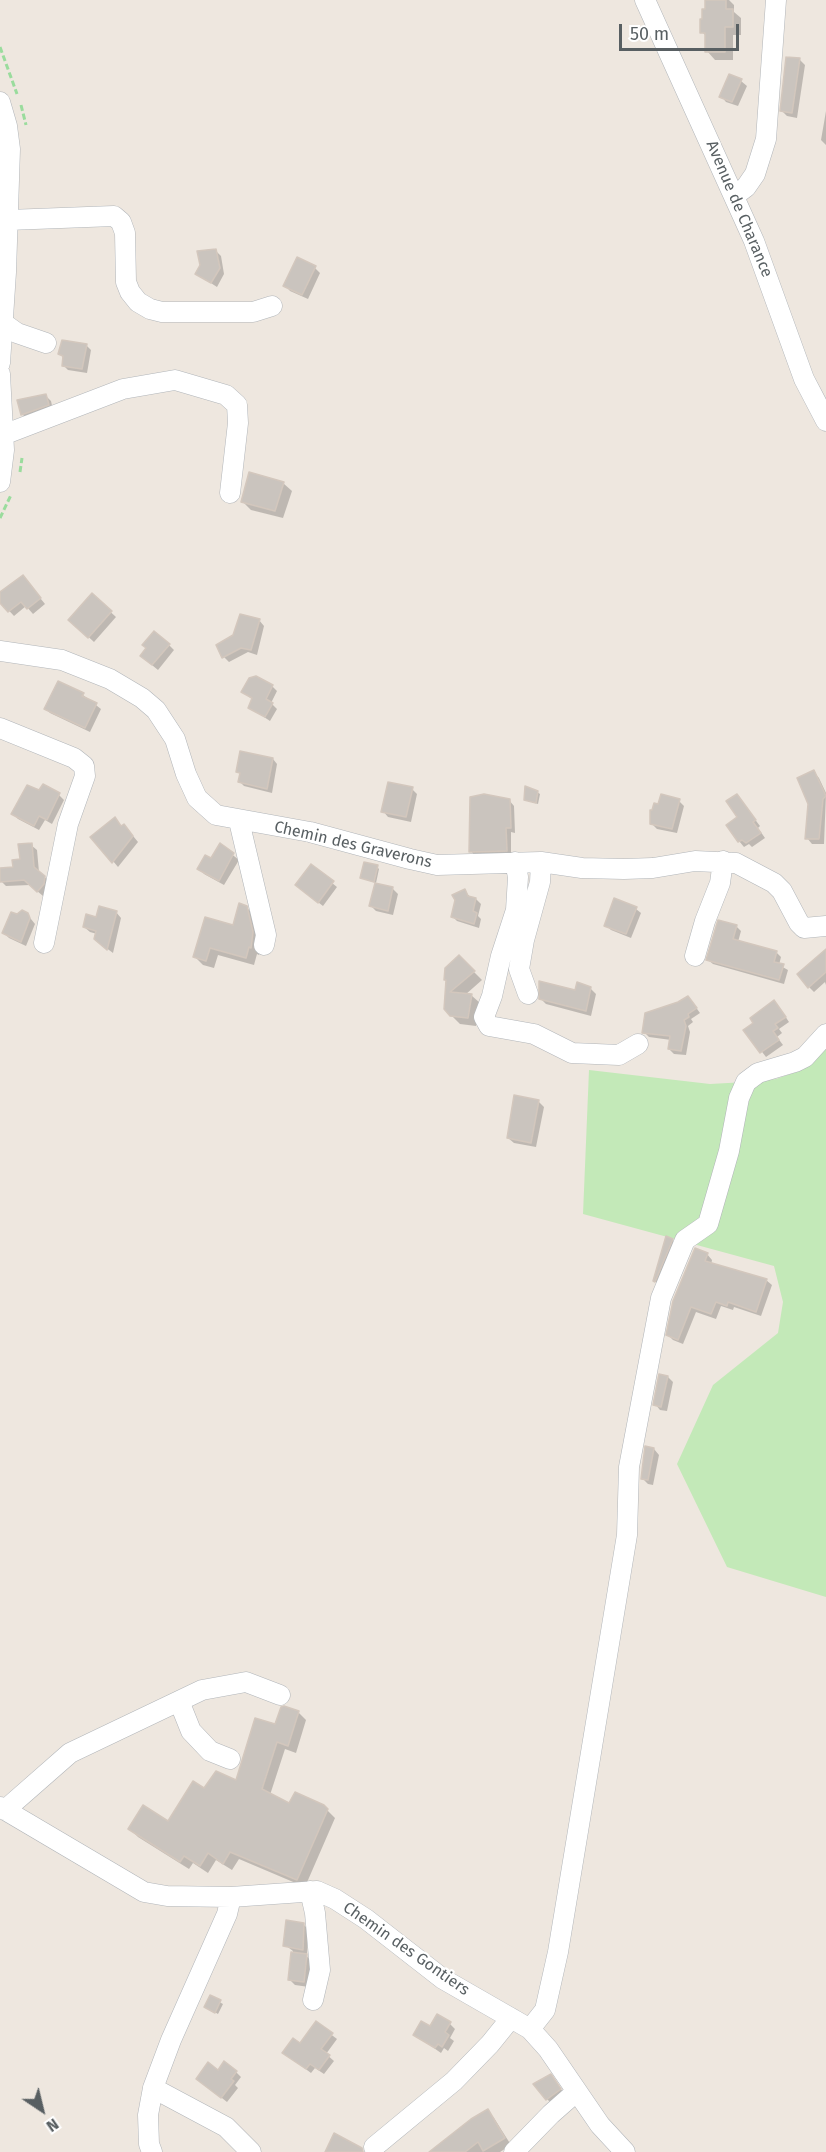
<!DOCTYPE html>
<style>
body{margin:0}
#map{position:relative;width:826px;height:2152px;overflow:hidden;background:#eee7df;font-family:"Fira Sans",sans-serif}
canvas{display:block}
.north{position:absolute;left:12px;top:2080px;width:60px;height:60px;-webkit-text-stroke:4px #fff;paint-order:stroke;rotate:145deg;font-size:16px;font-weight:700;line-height:24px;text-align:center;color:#585f62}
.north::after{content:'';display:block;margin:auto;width:21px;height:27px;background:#585f62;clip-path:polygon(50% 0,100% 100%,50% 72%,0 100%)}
.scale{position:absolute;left:619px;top:24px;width:120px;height:27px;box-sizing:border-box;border:3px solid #585f62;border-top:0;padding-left:8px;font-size:18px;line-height:21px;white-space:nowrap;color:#585f62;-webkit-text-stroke:4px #fff;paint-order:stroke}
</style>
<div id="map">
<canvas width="826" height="2152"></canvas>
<div class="north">N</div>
<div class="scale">50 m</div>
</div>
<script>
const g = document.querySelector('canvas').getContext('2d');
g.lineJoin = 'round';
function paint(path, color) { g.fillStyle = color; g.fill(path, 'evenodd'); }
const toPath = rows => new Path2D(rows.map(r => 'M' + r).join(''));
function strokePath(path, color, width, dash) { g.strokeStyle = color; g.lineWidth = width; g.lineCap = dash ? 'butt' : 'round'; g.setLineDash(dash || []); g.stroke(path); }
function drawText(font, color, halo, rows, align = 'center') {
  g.font = font + ' "Fira Sans",sans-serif'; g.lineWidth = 4.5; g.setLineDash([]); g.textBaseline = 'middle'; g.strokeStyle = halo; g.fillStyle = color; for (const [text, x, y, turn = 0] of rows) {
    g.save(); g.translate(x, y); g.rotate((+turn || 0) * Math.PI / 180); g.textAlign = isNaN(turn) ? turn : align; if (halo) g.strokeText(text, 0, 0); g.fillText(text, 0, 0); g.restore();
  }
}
const green = toPath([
 [826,1048,826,1597,727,1567,677,1464,713,1385,778,1333,783,1302,774,1266,583,1214,589,1070,710,1084,746,1082,776,1079,804,1069]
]);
const shadow = toPath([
 [706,0,729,0,734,5,734,12,741,18,741,35,733,35,733,60,715,60,707,51,707,37,702,32],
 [800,60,805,65,797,118,787,116,782,111],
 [741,81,747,86,738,106,726,102,721,96],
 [826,111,826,145,821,140],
 [215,250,221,256,224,274,217,287,197,274],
 [297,259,315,268,320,273,308,299,290,291,285,285],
 [86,345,91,350,87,373,68,370,63,365,64,359,60,354],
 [45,395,51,401,53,410,28,420,22,414],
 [283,483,292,491,283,518,251,510,242,501],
 [28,583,45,604,33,614,26,606,14,616,0,601,0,594],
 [92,595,116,617,94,642,70,620],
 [259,620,264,626,257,655,248,652,229,662,224,657],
 [169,645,174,650,158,670,147,661],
 [58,683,83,695,101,709,90,732,50,713,46,709],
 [272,686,277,691,271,703,277,709,270,721,249,707,253,700,243,692],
 [273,759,277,764,272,793,244,786,240,782,241,774,238,771],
 [814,772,819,778,826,793,824,844,812,844,807,838],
 [412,789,417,794,411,822,388,817,383,811],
 [40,792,59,795,64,800,52,824,45,820,39,830,18,819,13,814],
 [537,792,540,794,538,804,525,800],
 [737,796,760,826,758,828,765,838,752,847,749,844,744,847,739,841],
 [509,800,514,806,515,833,511,832,511,856,476,857,471,851],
 [679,801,684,806,677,833,657,829,651,823],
 [129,831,138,842,118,867,93,837],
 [31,845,37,850,39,872,50,882,48,890,43,896,30,885,6,886,1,881,21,860],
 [220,845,239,860,224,885,204,874,199,868,212,860],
 [311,866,337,887,323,906,301,889],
 [377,867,379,869,376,883,361,878],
 [376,884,393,889,398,894,393,915,376,911,371,906],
 [465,891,471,898,476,899,481,904,478,916,481,919,479,928,457,921,452,916],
 [615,900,636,909,641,913,631,938,611,930,606,925],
 [246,907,254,915,260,941,259,955,257,954,254,965,218,955,214,968,203,965,195,957,234,926],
 [116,912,121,918,113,953,101,944,97,934,90,932,84,927,97,919],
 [27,914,35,924,26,946,9,938,4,933],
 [736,926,741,931,738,942,776,952,781,957,779,965,788,970,784,984,713,964,708,960],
 [826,951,826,985,825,982,814,992,809,987],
 [459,957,482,980,465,995,471,995,480,1003,476,1026,460,1024,451,1015,448,982,445,980],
 [591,989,596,994,591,1016,546,1004,540,998],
 [692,1002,700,1013,691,1019,693,1022,688,1026,690,1032,686,1055,674,1054,669,1049,671,1040,649,1037,644,1032],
 [779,1007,789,1022,779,1029,782,1033,777,1037,783,1045,766,1057,745,1030],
 [538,1101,544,1107,536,1147,514,1143,508,1138],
 [672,1240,677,1245,660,1286,655,1281],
 [707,1254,712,1260,711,1265,766,1280,772,1285,761,1316,734,1307,733,1310,721,1306,716,1319,696,1312,683,1344,673,1340,668,1335],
 [668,1377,673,1382,667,1411,660,1410,655,1404],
 [654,1449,659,1455,653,1485,648,1484,642,1478],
 [298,1712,306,1720,296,1753,285,1749,270,1795,290,1805,323,1806,335,1818,305,1887,239,1859,232,1870,216,1860,208,1873,193,1863,189,1869,138,1837,130,1829,169,1823,205,1790,237,1782,276,1726],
 [303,1924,308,1929,307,1954,304,1953,311,1961,309,1987,295,1985,290,1980,293,1951,285,1945],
 [210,1997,223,2004,218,2014,206,2007],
 [316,2023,337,2039,326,2054,334,2061,324,2074,315,2068,311,2073,284,2053,300,2045],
 [450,2024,455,2029,450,2038,454,2041,448,2051,444,2048,441,2053,415,2035],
 [218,2072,236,2072,241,2077,235,2085,238,2088,227,2102,198,2079],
 [556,2082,565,2095,552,2104,547,2099],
 [487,2111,494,2118,511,2145,500,2152,432,2152]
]);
const building = toPath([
 [705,0,726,0,726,9,733,9,733,27,725,27,725,52,705,52,705,33,700,33,700,19,702,19,702,9,705,9,705,0],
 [786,57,800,58,792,113,780,111,786,57],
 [729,74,742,79,732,102,719,97,729,74],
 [216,249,220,268,211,283,195,274,200,265,197,251,216,249],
 [297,257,316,266,302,295,283,286,297,257],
 [62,340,87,344,82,369,62,366,63,356,58,354,62,340],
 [46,394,49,405,21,415,17,400,46,394],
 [249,472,284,482,275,511,241,502,249,472],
 [23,575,41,598,27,609,21,602,8,612,0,603,0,592,23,575],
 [92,593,112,611,88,638,68,620,92,593],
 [240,614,260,619,251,650,241,648,222,658,216,645,233,635,240,614],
 [154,631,170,644,152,665,140,656,146,648,142,645,154,631],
 [256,676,273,685,266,699,273,703,265,717,248,708,252,698,241,692,249,678,256,676],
 [58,681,84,693,82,696,97,703,85,728,44,709,58,681],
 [240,751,273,758,267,789,238,782,240,773,236,772,240,751],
 [814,770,826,796,823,799,819,839,805,839,808,804,797,778,814,770],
 [388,782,413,787,406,817,381,812,388,782],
 [43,784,60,793,47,820,39,816,34,826,11,814,27,785,39,790,43,784],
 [525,786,538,791,536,803,524,800,525,786],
 [484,794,510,799,511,828,506,828,507,851,469,852,470,797,484,794],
 [661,794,680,799,672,829,650,824,650,810,652,810,654,803,658,804,661,794],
 [737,794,756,820,753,822,761,833,746,843,742,840,738,842,726,825,737,817,726,801,737,794],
 [115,817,121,826,124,824,133,836,112,863,90,837,115,817],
 [32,843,34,867,45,876,44,884,37,892,24,880,0,882,0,868,13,867,12,860,20,859,18,844,32,843],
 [220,843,234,853,219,881,197,869,205,855,211,858,220,843],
 [364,862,378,865,374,882,360,878,364,862],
 [311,864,334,881,318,903,295,885,311,864],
 [375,883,393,887,388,911,369,906,375,883],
 [465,889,468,896,476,898,473,911,477,913,474,924,451,917,455,900,452,895,465,889],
 [614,898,637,907,626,934,604,926,614,898],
 [239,903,247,906,253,932,251,948,249,947,246,958,210,948,206,961,193,957,205,917,233,925,239,903],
 [99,906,117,911,107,950,94,939,96,931,83,927,86,914,96,917,99,906],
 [22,910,28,913,30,918,21,942,2,933,11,912,17,914,22,910],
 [718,920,737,925,733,939,777,951,774,962,784,964,779,980,706,960,718,920],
 [826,949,826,972,808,988,797,974,826,949],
 [459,955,475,971,450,992,472,994,468,1018,450,1016,444,1009,446,980,444,980,445,968,459,955],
 [539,981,575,990,577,982,591,987,586,1011,539,999,539,981],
 [688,996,697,1008,688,1014,689,1017,684,1020,686,1026,681,1051,668,1049,670,1036,642,1033,645,1013,678,1002,688,996],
 [774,1000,786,1017,775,1024,778,1028,773,1031,779,1040,760,1053,743,1030,753,1023,750,1018,774,1000],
 [514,1095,539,1100,531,1143,507,1138,514,1095],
 [666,1236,673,1239,655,1282,653,1281,666,1236],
 [695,1248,708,1253,705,1261,767,1279,756,1312,728,1302,727,1306,716,1302,711,1314,691,1307,678,1340,666,1335,673,1301,695,1248],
 [659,1374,668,1376,661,1407,653,1405,659,1374],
 [645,1446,654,1448,648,1480,641,1479,645,1446],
 [284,1706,299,1711,288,1746,277,1742,262,1789,289,1803,295,1792,324,1805,328,1809,297,1880,230,1852,223,1864,208,1853,200,1866,184,1856,180,1862,128,1829,143,1805,168,1821,193,1781,204,1788,216,1771,236,1780,255,1718,275,1724,281,1707,284,1706],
 [286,1920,304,1923,303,1950,283,1946,286,1920],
 [291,1952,307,1954,304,1982,288,1980,291,1952],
 [210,1995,221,2000,215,2013,204,2007,210,1995],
 [437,2014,451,2022,445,2032,449,2035,442,2047,438,2044,435,2048,413,2035,421,2021,430,2026,437,2014],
 [316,2021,333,2033,321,2049,330,2055,319,2070,310,2064,306,2069,282,2053,293,2038,300,2043,316,2021],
 [224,2061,237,2071,231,2079,234,2081,221,2098,196,2079,208,2062,218,2070,224,2061],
 [551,2074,561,2089,546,2100,533,2084,551,2074],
 [488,2109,505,2138,483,2151,478,2142,465,2152,429,2152,471,2119,488,2109],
 [334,2133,362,2148,363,2152,325,2152,334,2133]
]);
const path = toPath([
 [0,47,17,94],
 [21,105,26,125],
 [20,472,22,458],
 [0,518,11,495]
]);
const minor = toPath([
 [645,0,754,241,804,379,826,421],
 [0,102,7,126,10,149,6,272,0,363],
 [734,196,746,187,755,174,766,139,776,0],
 [8,220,114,216,121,222,125,233,126,282,130,292,138,302,150,309,162,312,253,312,272,306],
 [3,323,17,333,46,343],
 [0,374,4,450,0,482],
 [3,435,123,389,175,380,226,395,237,405,238,423,230,493],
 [0,651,62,660,110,679,142,698,156,710,175,739,186,774,197,798,216,815,310,832,410,859,437,865,541,862,582,868,624,869,653,868,695,861,736,863,774,883,782,891,799,923,804,928,826,926],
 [0,728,74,758,84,766,85,776,68,824,44,943],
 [239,821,266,935,264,945],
 [515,862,518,877,516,910,501,956,492,996,484,1017,489,1026,534,1034,572,1053,619,1055,638,1044],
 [695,956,705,921,720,883,723,861],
 [528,994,519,969,524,940,540,882,541,862],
 [179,1701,191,1731,210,1751,230,1759],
 [0,1807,144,1892,167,1896,231,1897,317,1891,335,1899,366,1919,443,1979,530,2029,548,2049,600,2125,625,2152],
 [5,1810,70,1753,202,1690,246,1682,280,1695],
 [310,1891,315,1913,320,1970,313,2000],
 [530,2029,545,2010,558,1952,627,1535,629,1467,661,1298,685,1240,708,1224,729,1151,739,1098,746,1082,758,1073,795,1062,805,1057,826,1034],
 [153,2088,226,2127,251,2152],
 [374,2147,454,2081,490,2044,511,2018],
 [152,2152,149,2144,148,2115,153,2088,171,2040,227,1914,231,1897],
 [514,2152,551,2114,576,2092]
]);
const streetNames = [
 ["Avenue de Charance",739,209,67],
 ["Chemin des Graverons",353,845,13],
 ["Chemin des Gontiers",406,1949,35]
];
paint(green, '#c3e9b8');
paint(shadow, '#0003');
paint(building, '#cac4be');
strokePath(building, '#d3c7bd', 1.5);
strokePath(minor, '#b1b5b9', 21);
strokePath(path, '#9adc9d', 3, [6, 3]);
strokePath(minor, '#fff', 20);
drawText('16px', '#585f62', '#fff', streetNames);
</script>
